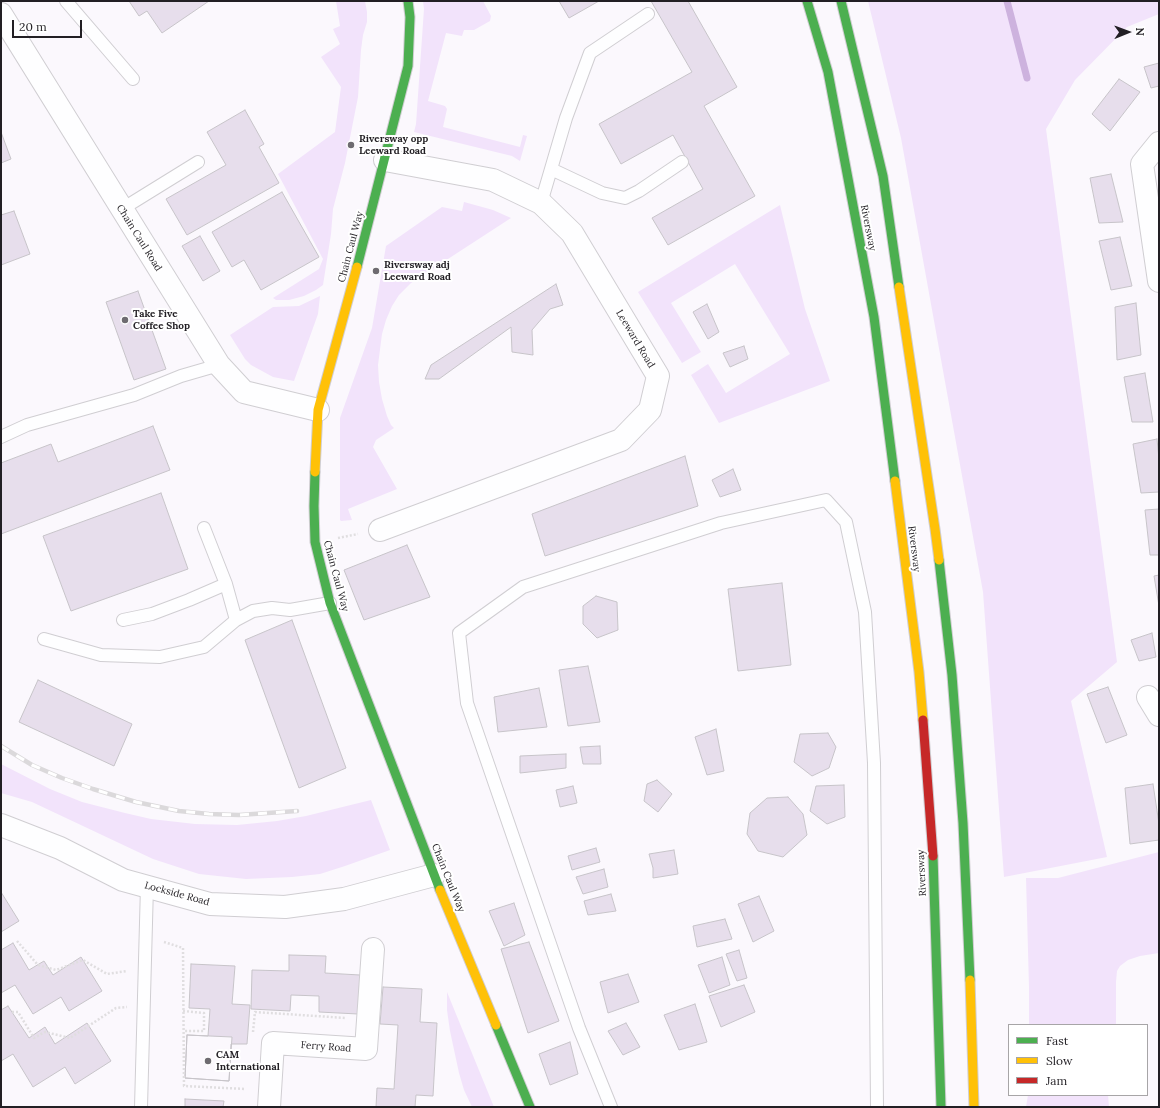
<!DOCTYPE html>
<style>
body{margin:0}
#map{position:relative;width:1160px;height:1108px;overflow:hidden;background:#fbf8fd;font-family:Lora,serif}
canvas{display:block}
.frame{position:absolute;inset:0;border:2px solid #221f24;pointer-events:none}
.legend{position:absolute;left:1008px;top:1024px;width:140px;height:72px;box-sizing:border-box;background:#fff;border:1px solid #a7a5a7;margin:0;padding:5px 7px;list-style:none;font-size:12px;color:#221f24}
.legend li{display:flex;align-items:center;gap:8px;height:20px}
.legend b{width:20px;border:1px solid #a7a5a7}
.north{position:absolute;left:1108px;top:12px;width:40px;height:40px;-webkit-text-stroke:3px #fff;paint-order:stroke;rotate:89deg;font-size:11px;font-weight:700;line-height:16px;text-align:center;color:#221f24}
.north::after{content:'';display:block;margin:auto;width:14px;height:18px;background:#221f24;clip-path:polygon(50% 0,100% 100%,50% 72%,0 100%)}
.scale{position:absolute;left:12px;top:20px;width:70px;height:18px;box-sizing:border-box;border:2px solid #221f24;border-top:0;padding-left:5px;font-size:12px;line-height:14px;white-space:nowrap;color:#221f24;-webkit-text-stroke:3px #fff;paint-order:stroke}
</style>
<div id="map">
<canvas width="1160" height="1108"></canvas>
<div class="frame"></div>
<ul class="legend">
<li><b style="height:5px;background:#4caf50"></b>Fast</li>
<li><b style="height:5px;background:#ffc107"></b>Slow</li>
<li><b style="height:5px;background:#c62828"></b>Jam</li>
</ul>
<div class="north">N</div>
<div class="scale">20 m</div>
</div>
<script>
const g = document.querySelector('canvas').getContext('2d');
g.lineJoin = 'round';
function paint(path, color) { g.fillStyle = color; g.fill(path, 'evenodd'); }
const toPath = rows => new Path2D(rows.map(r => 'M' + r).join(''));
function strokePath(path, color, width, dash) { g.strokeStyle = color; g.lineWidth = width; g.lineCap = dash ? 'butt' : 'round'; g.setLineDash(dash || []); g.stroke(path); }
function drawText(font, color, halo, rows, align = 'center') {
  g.font = font + ' Lora,serif'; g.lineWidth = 4; g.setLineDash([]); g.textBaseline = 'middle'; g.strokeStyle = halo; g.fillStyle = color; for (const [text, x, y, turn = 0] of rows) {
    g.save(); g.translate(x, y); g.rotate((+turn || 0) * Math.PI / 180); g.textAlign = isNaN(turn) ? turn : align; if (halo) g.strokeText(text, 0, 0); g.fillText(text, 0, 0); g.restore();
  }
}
const green = toPath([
 [336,1,365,1,367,12,367,22,363,35,361,50,358,97,345,163,333,209,331,234,323,285,316,290,304,296,289,300,276,300,273,298,319,269,323,259,278,174,335,132,341,87,321,57,340,44,333,29,340,26],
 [423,1,483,1,491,16,490,21,474,30,464,30,462,36,446,33,428,101,445,106,447,109,443,127,520,147,523,135,527,136,520,161,512,156,414,132,416,124,424,9],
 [868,1,1159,1,1159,14,1127,27,1075,80,1046,129,1117,662,1071,701,1107,857,1004,877,983,592,901,138],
 [464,202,493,210,511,218,411,283,399,295,392,306,386,320,382,334,378,365,379,382,382,399,387,416,391,425,394,428,376,440,373,447,397,489,348,509,352,520,341,521,340,520,340,418,372,328,386,246,442,207,462,211],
 [780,205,805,309,830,381,719,423,691,375,708,364,726,393,790,354,735,264,671,303,701,352,682,363,638,292],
 [320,296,318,314,294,381,273,377,251,365,245,359,230,335,273,307,299,306],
 [1,764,50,789,82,802,125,813,151,819,195,824,237,825,277,821,306,816,371,800,390,850,345,866,320,874,292,877,246,879,199,874,153,859,32,802,1,793],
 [1159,852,1159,953,1140,956,1128,960,1120,966,1117,971,1116,982,1116,1025,1029,1025,1029,987,1026,878,1058,878],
 [447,992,494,1107,472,1107,464,1090,459,1073,450,1031,447,1010],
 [1028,1095,1108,1095,1109,1107,1026,1107]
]);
const stream = toPath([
 [1007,1,1027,78]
]);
const building = toPath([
 [129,1,209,1,162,33,147,11,139,16,129,1],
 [559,1,599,1,569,18,559,1],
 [651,1,688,1,737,87,704,106,755,196,668,245,652,218,703,189,673,135,621,164,599,124,692,72,651,1],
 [1159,63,1159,86,1151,88,1144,67,1159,63],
 [1119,79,1140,92,1110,131,1092,114,1119,79],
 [245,110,264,144,259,147,279,183,187,235,166,199,226,165,207,132,245,110],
 [1,132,11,159,1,163,1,132],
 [1111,174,1123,222,1099,223,1090,178,1111,174],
 [282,192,319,257,261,290,244,260,232,267,212,232,282,192],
 [14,211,30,254,1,265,1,215,14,211],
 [200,236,220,271,203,281,182,246,200,236],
 [1120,237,1132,286,1111,290,1099,241,1120,237],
 [556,284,563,305,550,309,532,330,533,355,512,352,511,327,439,379,425,379,431,365,556,284],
 [138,291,166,369,134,380,106,302,138,291],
 [1136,303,1141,355,1117,360,1115,307,1136,303],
 [707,304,719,332,708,339,693,312,707,304],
 [744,346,748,359,730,367,723,353,744,346],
 [1145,373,1153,422,1132,422,1124,377,1145,373],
 [153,426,170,470,1,534,1,463,51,444,58,462,153,426],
 [1157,439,1159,459,1159,492,1141,493,1133,444,1157,439],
 [685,456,698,506,545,556,532,514,685,456],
 [733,469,741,490,720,497,712,480,733,469],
 [161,493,188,569,71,611,43,536,161,493],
 [1159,509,1159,555,1150,555,1145,510,1159,509],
 [407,545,430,597,364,620,344,570,407,545],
 [1159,575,1159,606,1154,576,1159,575],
 [782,583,791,665,738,671,728,589,782,583],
 [596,596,617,602,618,630,597,638,583,624,583,606,596,596],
 [292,620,346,768,299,788,245,640,292,620],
 [1152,633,1156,657,1139,661,1131,640,1152,633],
 [588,666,600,722,568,726,559,670,588,666],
 [38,680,132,724,114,766,19,722,38,680],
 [1108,687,1127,735,1106,743,1087,694,1108,687],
 [539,688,547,727,498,732,494,697,539,688],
 [716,729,724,771,707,775,695,737,716,729],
 [828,733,836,747,829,768,812,776,794,762,800,734,828,733],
 [600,746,601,764,583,764,580,747,600,746],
 [566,754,566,768,520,773,520,756,566,754],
 [657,780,672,794,658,812,644,801,647,784,657,780],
 [1153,784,1159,824,1159,840,1130,844,1125,788,1153,784],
 [844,785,845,817,827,824,810,811,816,786,844,785],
 [573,786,577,803,560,807,556,790,573,786],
 [788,797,803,814,807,835,783,857,758,851,747,834,750,813,767,798,788,797],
 [596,848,600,862,572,870,568,856,596,848],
 [674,850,678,874,653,878,653,868,649,854,674,850],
 [604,869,608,887,583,894,576,877,604,869],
 [1,892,19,921,1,932,1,892],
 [611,894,616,911,588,915,584,901,611,894],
 [759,896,774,931,753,942,738,904,759,896],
 [514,903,525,935,504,946,489,911,514,903],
 [725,919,732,939,697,947,693,926,725,919],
 [529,942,559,1021,528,1033,501,949,529,942],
 [13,943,29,970,44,961,53,975,81,957,102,991,69,1011,61,997,33,1014,15,985,1,993,1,950,13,943],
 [739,950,747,978,737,981,726,954,739,950],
 [289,955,326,956,325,973,360,975,358,1014,319,1012,319,996,291,995,290,1011,251,1009,252,970,289,971,289,955],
 [722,957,730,985,709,993,698,965,722,957],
 [191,964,235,966,232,1004,250,1005,247,1044,231,1044,229,1081,185,1078,187,1035,208,1036,210,1009,189,1008,191,964],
 [628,974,639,1002,608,1013,600,982,628,974],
 [744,985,755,1012,721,1027,709,996,744,985],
 [383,987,422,989,420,1022,437,1023,433,1096,416,1095,415,1107,376,1107,377,1088,394,1089,398,1025,380,1024,383,987],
 [695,1004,707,1042,679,1050,664,1015,695,1004],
 [8,1006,29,1038,45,1027,55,1044,87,1023,111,1061,75,1084,65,1067,33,1087,13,1054,1,1061,1,1010,8,1006],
 [626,1023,640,1047,623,1055,608,1031,626,1023],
 [187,1035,232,1037,229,1081,185,1078,187,1035],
 [570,1042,578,1074,550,1085,539,1054,570,1042],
 [185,1099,224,1101,223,1107,185,1107,185,1099]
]);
const path = toPath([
 [338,538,358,534],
 [17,941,38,965,56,970,83,960,107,974,127,971],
 [164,942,183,948,184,1086,246,1089],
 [183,1011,204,1013,204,1031,184,1031],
 [12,1012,18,1012,34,1038,45,1032,70,1038,116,1008,127,1007],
 [253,1032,255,1012,346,1018]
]);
const lane = toPath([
 [66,1,133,79],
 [551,169,602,193,625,198,639,191,682,162],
 [541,203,566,118,590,53,648,14],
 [122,209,198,162],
 [1,437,27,425,134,395,181,376,219,365],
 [204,528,226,584,236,620],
 [123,620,152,614,189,600,226,584],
 [44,639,101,655,160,657,204,647,236,620,253,611,272,608,290,610,330,603],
 [141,1107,147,886],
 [611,1107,579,1028,467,703,459,633,523,587,721,523,826,500,846,522,865,612,874,763,877,1107]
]);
const street = toPath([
 [1,14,219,365,244,392,318,410],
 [1159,143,1142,164,1159,281],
 [380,530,621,440,650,410,658,376,572,233,541,203,493,180,385,160],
 [1148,697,1159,715],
 [1,825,60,848,123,880,210,904,285,907,344,899,434,875],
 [269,1107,273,1043,366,1049,373,949]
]);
const fast = toPath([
 [807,1,828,72,874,317,895,481],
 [841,1,883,176,899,287],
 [357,267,408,66,410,17,408,1],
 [315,472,314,506,315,542,330,603,440,890],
 [939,560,952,675,963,823,970,980],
 [933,856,941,1107],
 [496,1025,530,1107]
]);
const slow = toPath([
 [899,287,935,529,939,560],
 [315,472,318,410,357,267],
 [895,481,919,672,923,720],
 [440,890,496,1025],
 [970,980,974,1107]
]);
const jam = toPath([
 [923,720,933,856]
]);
const rail = toPath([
 [1,746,32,765,62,778,93,789,136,802,179,811,209,814,239,815,297,811]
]);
const markers = [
 [351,145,4,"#6e6b70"],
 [376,271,4,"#6e6b70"],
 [125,320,4,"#6e6b70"],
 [208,1061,4,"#6e6b70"]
];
const poiNames = [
 ["Riversway opp",359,139],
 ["Leeward Road",359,151],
 ["Riversway adj",384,265],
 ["Leeward Road",384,277],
 ["Take Five",133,314],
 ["Coffee Shop",133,326],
 ["CAM",216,1055],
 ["International",216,1067]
];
const streetNames = [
 ["Riversway",868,228,79],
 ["Chain Caul Road",139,238,58],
 ["Chain Caul Way",351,247,-75],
 ["Leeward Road",635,339,59],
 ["Riversway",914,549,83],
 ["Chain Caul Way",336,576,75],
 ["Riversway",922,873,-93],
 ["Chain Caul Way",448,878,68],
 ["Lockside Road",177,894,15],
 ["Ferry Road",326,1047,4]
];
paint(green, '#f2e3fb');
strokePath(stream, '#cdb2de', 7);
paint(building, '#e7deec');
strokePath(building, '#c7c4c9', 1);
strokePath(lane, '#d0ced2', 14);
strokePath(street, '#d0ced2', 24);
strokePath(fast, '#d0ced2', 11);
strokePath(slow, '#d0ced2', 11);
strokePath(jam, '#d0ced2', 11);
strokePath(path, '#e0dee0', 2.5, [2, 2]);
strokePath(lane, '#fefeff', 12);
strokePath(street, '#fefeff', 22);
strokePath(fast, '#4caf50', 9);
strokePath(slow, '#ffc107', 9);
strokePath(jam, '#c62828', 9);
strokePath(rail, '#dbd9db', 4.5);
strokePath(rail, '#fff', 3, [9]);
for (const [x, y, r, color] of markers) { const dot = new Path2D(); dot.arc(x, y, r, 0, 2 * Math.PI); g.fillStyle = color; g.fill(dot); strokePath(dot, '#fff', 1.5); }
drawText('bold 10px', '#221f24', '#fff', poiNames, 'left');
drawText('10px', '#221f24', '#fff', streetNames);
</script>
